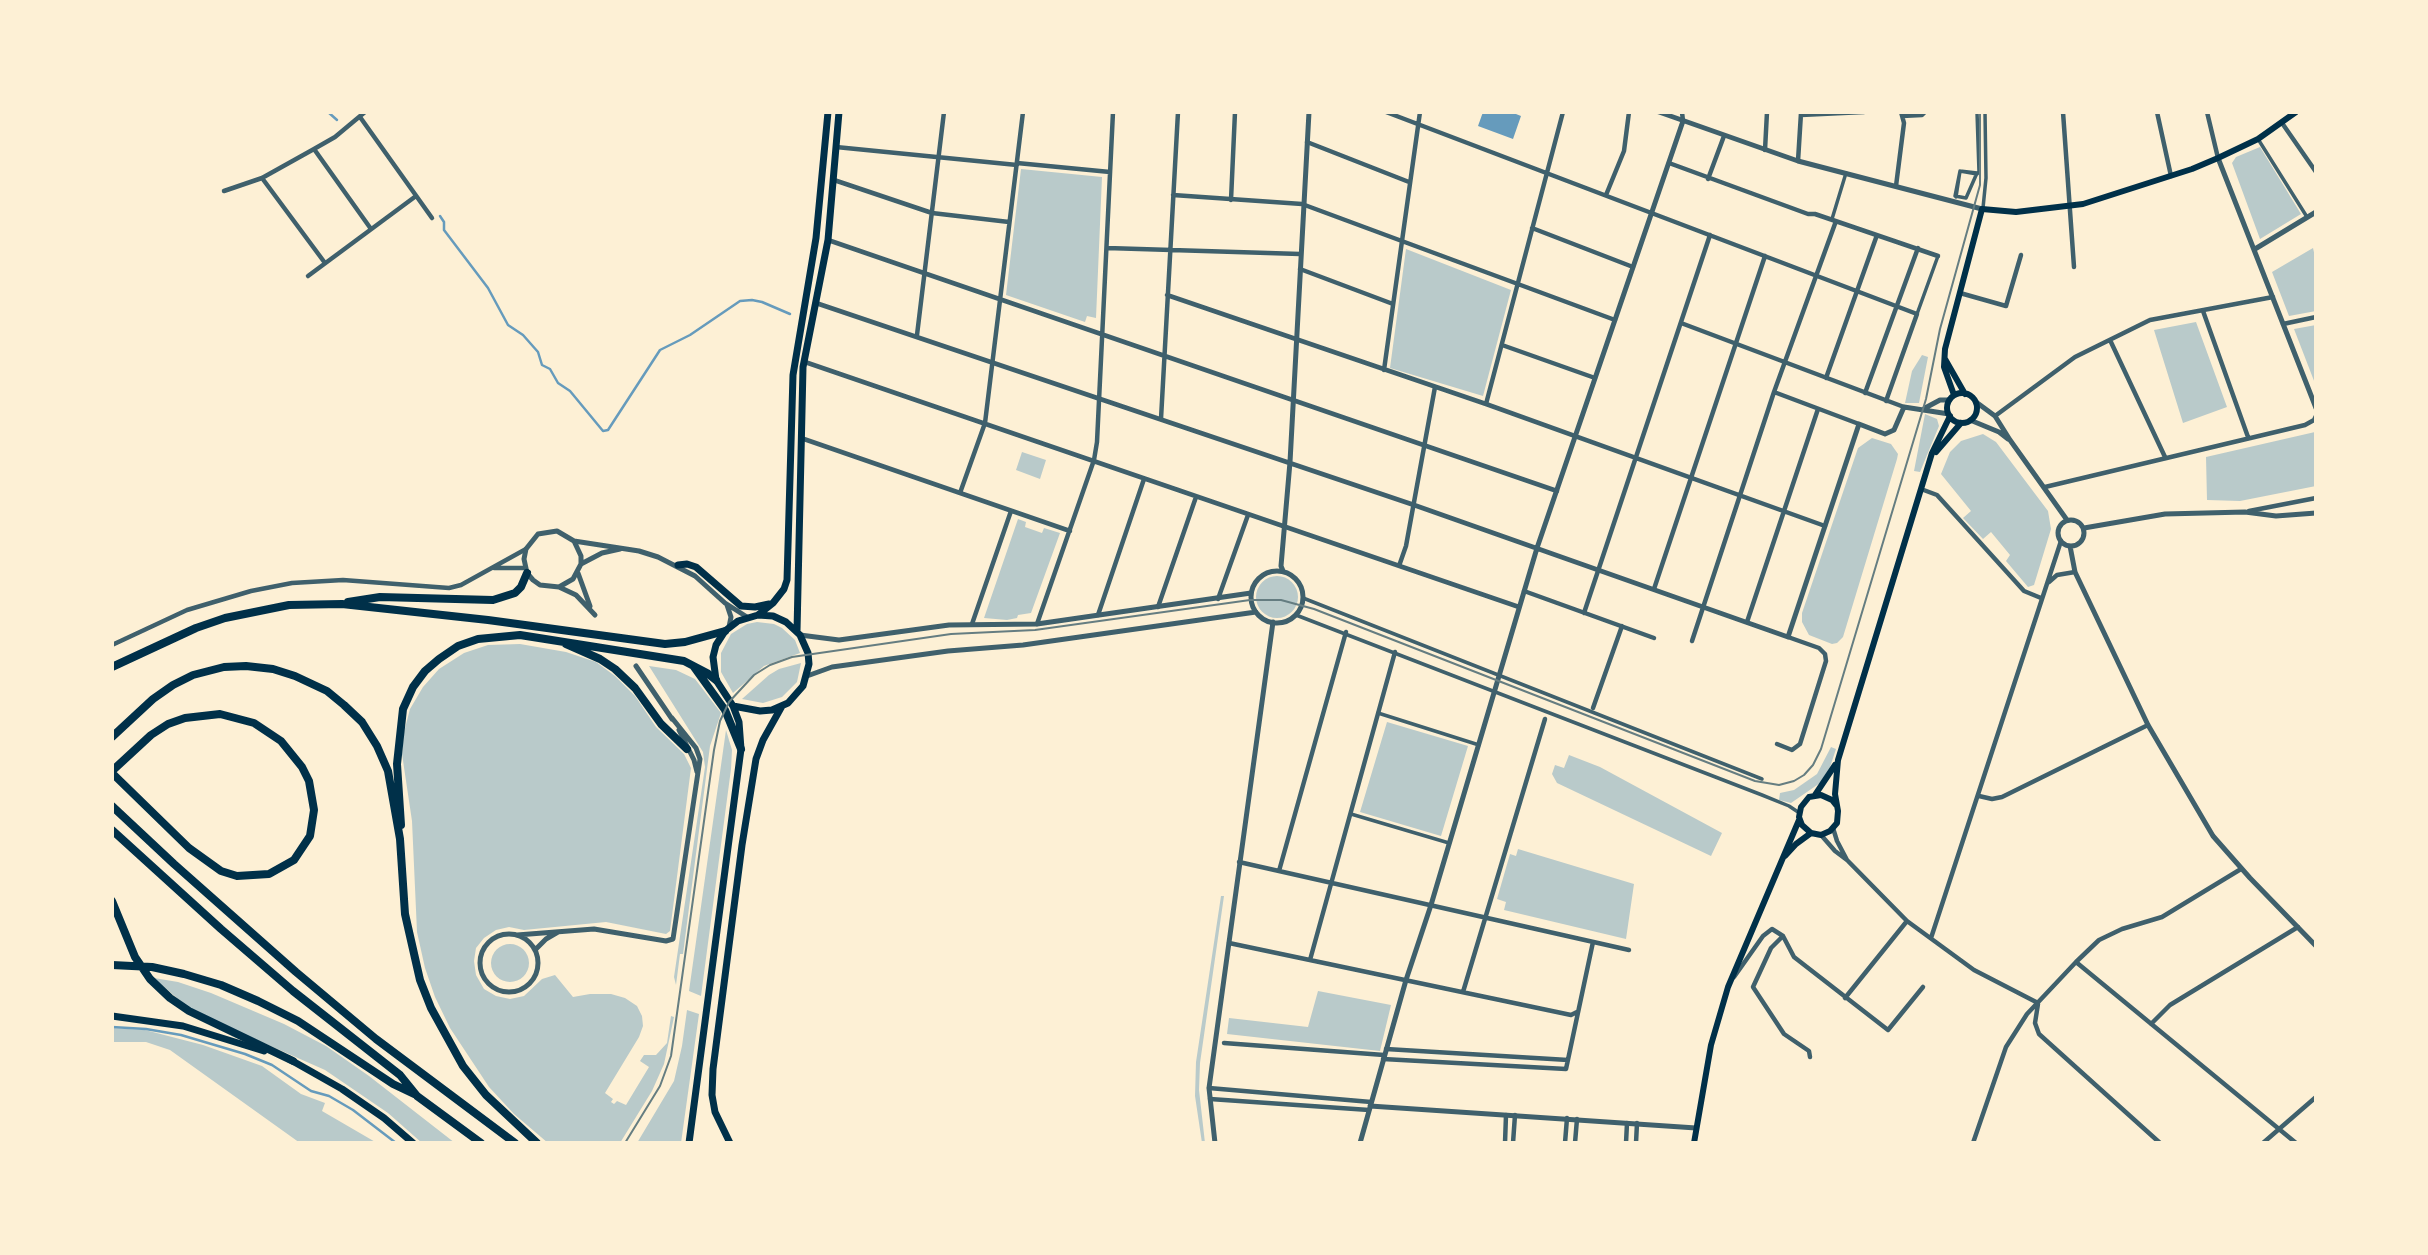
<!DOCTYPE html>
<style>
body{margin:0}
#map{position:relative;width:2428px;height:1255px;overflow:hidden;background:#fdf0d5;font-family:"Asap Condensed",sans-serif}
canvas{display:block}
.frame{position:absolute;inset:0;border:114px solid #fdf0d5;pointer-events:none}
</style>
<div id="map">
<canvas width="2428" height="1255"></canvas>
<div class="frame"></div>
</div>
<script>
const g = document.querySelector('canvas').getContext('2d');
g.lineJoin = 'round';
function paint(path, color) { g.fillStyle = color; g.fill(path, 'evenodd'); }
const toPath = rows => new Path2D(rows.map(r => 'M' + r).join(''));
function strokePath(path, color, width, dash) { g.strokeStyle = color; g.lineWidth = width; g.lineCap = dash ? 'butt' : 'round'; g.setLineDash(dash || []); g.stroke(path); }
const green = toPath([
 [2260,147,2301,214,2260,239,2232,163,2236,157],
 [1021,169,1102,177,1096,318,1087,316,1085,322,1006,295],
 [2313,248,2316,261,2316,311,2289,316,2272,272],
 [1406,249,1511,290,1483,396,1390,368],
 [2196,322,2227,407,2183,423,2154,330],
 [2316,325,2316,386,2294,329],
 [1922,355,1928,357,1919,403,1905,403,1912,371],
 [1925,414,1937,419,1939,426,1920,472,1914,471],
 [2315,432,2316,486,2240,501,2207,500,2206,457],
 [1983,434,1996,442,2048,511,2051,529,2034,585,2028,587,2006,561,2010,555,1991,532,1983,539,1963,518,1971,511,1941,474,1950,452,1961,441],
 [1872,438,1891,444,1898,454,1897,459,1843,637,1837,643,1832,644,1809,635,1802,622,1802,613,1858,448],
 [1022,452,1046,460,1040,479,1016,470],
 [1018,519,1026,522,1025,527,1042,533,1044,528,1060,533,1031,613,1018,615,1017,618,1007,620,984,618],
 '1256 597a21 21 0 1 1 42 0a21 21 0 1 1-42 0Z',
 [757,622,774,624,782,628,795,640,800,653,764,666,733,693,721,672,721,653,731,634,747,624],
 [520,644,566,652,596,662,615,676,635,696,656,727,684,754,691,768,670,931,666,934,606,922,524,930,509,927,496,930,484,938,476,948,474,961,476,975,484,989,496,996,510,999,524,996,542,979,555,975,573,997,590,994,611,994,625,998,637,1006,642,1016,643,1026,639,1037,605,1093,613,1099,611,1102,614,1104,617,1101,626,1105,649,1067,640,1061,644,1055,656,1055,667,1043,671,1016,674,1017,664,1064,652,1091,620,1143,548,1143,514,1114,489,1087,450,1028,435,997,425,968,417,932,412,821,402,754,404,732,410,709,423,687,439,669,464,653,488,645],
 [801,663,797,682,782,697,763,703,742,699,769,675,779,669],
 [649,666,676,670,695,679,721,713,710,746,683,954,680,954,676,985,674,977,705,767,703,752],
 [1387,722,1468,746,1441,836,1360,812],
 [726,730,732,750,731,769,701,996,689,991],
 [1831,747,1836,749,1830,767,1820,783,1791,803,1779,800,1780,793,1794,790,1817,774],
 [1569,755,1600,767,1722,833,1711,856,1557,783,1552,774,1555,765,1564,768],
 [1518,849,1634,884,1626,939,1504,910,1506,902,1497,899,1510,854,1516,856],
 [1221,896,1224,896,1200,1063,1199,1090,1205,1143,1202,1143,1195,1096,1196,1062],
 '491 963a19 19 0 1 1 38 0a19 19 0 1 1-38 0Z',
 [154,978,178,982,211,993,284,1024,326,1046,369,1076,455,1143,422,1143,388,1113,325,1070,205,1017,184,1004],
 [1318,991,1391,1005,1380,1051,1227,1034,1229,1018,1308,1027],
 [687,1010,699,1014,681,1143,637,1143,674,1081,682,1046],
 [112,1028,145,1030,203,1045,262,1066,301,1094,325,1103,322,1111,377,1143,300,1143,170,1050,146,1042,112,1042]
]);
const water = toPath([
 [1483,112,1511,112,1521,116,1513,139,1478,126]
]);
const stream = toPath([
 [328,112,337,120],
 [440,216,444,222,444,230,488,288,508,325,523,335,538,352,542,365,550,369,558,383,570,391,603,431,608,430,660,350,690,335,740,301,752,300,762,302,790,314],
 [112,1027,146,1029,181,1035,245,1054,272,1065,311,1091,329,1096,353,1110,396,1143]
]);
const pedestrian = toPath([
 [2258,139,2307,217],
 [1960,171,1977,173,1966,198,1955,196,1960,171],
 [1956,197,1960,171,1977,174,1979,172,1977,112],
 [1983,208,1986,178,1985,112],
 [1832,219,1846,173],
 [1917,314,1938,256],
 [1303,598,1762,779],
 [1296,615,1762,795,1789,806,1798,812],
 [1378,713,1479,745],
 [1351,814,1449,843]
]);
const minor = toPath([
 [1386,112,1917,314,1886,401],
 [1682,112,1683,121],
 [2063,112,2074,267],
 [2157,112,2171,176],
 [2207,112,2218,158],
 [1801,115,1864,112],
 [1902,116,1922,115,1925,112],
 [360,117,432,218],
 [2282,123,2316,172],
 [1307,142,1409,182],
 [836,147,1017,165],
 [314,149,371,229],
 [1765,150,1767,112],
 [1798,161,1801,113],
 [1017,163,1110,172],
 [1669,163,1808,214,1815,214,1938,256],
 [262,178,325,263],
 [1708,179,1724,136],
 [834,180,932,213,1009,222],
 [1896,186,1904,123,1901,112],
 [224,191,262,178,314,149,335,137,365,112],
 [1173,195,1302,204,1615,320],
 [1606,195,1624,151,1629,112],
 [1231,200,1235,112],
 [1532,228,1633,267],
 [828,240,1557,491],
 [1107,248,1300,254],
 [1300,269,1393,304],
 [308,276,416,196],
 [1960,293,2006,306,2021,255],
 [1167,295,1486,404,1825,526],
 [2203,311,2248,437],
 [1681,323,1904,407],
 [2283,324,2316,317],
 [917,335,944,112],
 [2110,340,2165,457],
 [1502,345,1595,378],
 [805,362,1519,607],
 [1384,370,1420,112],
 [1826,378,1877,235],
 [1774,392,1859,424],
 [1865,393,1918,248],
 [1486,404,1563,112],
 [1995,416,2075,357,2150,320,2273,297],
 [1161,419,1178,112],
 [801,438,1070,531],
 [2045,487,2305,425,2314,420,2316,416],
 [1921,489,1937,495,2024,591,2041,598],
 [960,493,985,423,1023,112],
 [2249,511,2316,498],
 [1399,566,1406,546,1435,387],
 [494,568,525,568],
 [2049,582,2057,575,2075,572],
 [1654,589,1765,256],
 [1524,591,1654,638],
 [1218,599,1248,515],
 [1158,607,1196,497],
 [1584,613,1710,235],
 [1098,615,1144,479],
 [1747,622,1818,409],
 [972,624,1011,511],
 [1037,624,1094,460,1097,442,1113,112],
 [1692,641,1774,392,1836,221],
 [112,645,187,610,251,591,292,583,343,580,449,588,461,585,526,549],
 [1593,708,1622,626],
 [1777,744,1792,750,1800,744,1826,661,1825,654,1819,648,1788,637],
 [1979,796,1992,799,2002,797,2148,725],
 [1833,828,1837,841,1847,860],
 [1821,835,1835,851,1847,860,1907,921,1974,970,2038,1003],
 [1239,862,1629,950],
 [1279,871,1346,632],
 [1783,936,1771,948,1753,987,1784,1034,1809,1051,1810,1057],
 [1931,938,2061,541],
 [1229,943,1571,1015,1577,1012],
 [1310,960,1395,652],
 [2076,962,2296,1143],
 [1734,977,1763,936,1772,929,1783,936,1794,957,1888,1030,1923,987],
 [1463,992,1545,719],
 [1845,998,1907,921],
 [2038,1004,2035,1023,2039,1034,2160,1143],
 [2151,1024,2170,1005,2298,927],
 [1224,1043,1384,1055],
 [1386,1049,1568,1060],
 [1383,1059,1566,1069,1593,942],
 [1209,1088,1371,1102],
 [1210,1099,1369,1110],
 [1505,1143,1506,1115],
 [1513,1143,1515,1115],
 [1565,1143,1567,1118],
 [1575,1143,1577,1119],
 [1626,1143,1627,1123],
 [1636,1143,1637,1123],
 [1973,1143,2006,1047,2027,1014,2076,962,2099,940,2122,929,2162,917,2241,869],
 [2263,1143,2316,1097]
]);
const tertiary = toPath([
 [1659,112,1798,161,1982,209],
 [2218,158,2316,408],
 [2255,249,2316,212],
 [816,303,1414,505,1788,637,1859,424,1885,434,1894,430,1904,407,1949,414],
 [1976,402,1995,416,2010,440,2067,520],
 [1925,408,1940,400,1950,400],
 [1970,420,1999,432,2008,439],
 '2058 533a13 13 0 1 1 26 0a13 13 0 1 1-26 0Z',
 [2084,528,2165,514,2245,512,2276,516,2316,513],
 [574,541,639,551,658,557,695,576,725,603,747,617],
 [2070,546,2075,572,2148,725,2213,836,2250,878,2316,946],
 [581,564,581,556,574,541,557,531,538,534,526,549,524,559,527,573,533,580,540,585,559,587,573,579,581,564,602,553,620,549],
 [1283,571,1281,566,1290,462,1309,112],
 '1251 597a26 26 0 1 1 52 0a26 26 0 1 1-52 0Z',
 [578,573,590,606],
 [559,587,576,595,595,615],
 [727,605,731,617,729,627],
 [800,635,839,640,949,625,1037,624,1251,593],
 [636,666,672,719],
 [807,676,832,667,948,651,1023,645,1256,612],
 [679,730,694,760,697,772],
 '480 963a29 29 0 1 1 58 0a29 29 0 1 1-58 0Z',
 [517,935,594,929,666,941,673,939,700,759,696,748,672,718],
 [535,950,546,939,558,932],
 [1370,1106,1696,1128],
 [1215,1143,1209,1088,1273,622],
 [1360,1143,1406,980,1431,905,1537,548,1683,121]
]);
const secondary = toPath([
 [1945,359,1965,394],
 '1947 408a15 15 0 1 1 30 0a15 15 0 1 1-30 0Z',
 [1954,395,1944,367,1945,349,1982,209,2016,212,2083,204,2192,169,2218,158,2258,139,2296,112],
 [1936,452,1961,423],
 [1815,795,1835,765],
 [1836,805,1832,800,1821,795,1809,797,1801,807,1799,817,1802,825,1811,833,1821,835,1830,831,1837,823,1838,811,1835,794,1838,760,1932,453,1950,416],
 [1785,856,1796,844,1811,833],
 [1694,1143,1711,1045,1728,987,1799,820]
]);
const primary = toPath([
 [678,565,687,564,696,567,741,606,755,607,769,604],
 [758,615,773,603,784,589,787,580,793,375,816,238,828,112],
 [797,631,803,367,828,240,839,112],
 [112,1016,183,1026,264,1051],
 [289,1059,342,1089,384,1118,413,1143],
 [689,1143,741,749,739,722,733,706,716,680,713,657,716,645,725,631,738,621,758,615,773,616,786,622,800,635,808,653,809,664,803,686,788,703,772,710,760,711,733,706],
 [730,1143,715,1112,712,1095,713,1069,742,845,756,759,763,740,782,706]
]);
const motorway = toPath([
 [348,602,380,597,493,600,515,593,521,587,527,573],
 [566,644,600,659,615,669,635,688,661,724,687,749],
 [112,667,196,628,225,618,289,605,342,604,488,620,665,644,685,642,725,631],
 [694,667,725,710,741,749],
 [112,737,153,699,173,685,193,675,224,667,246,666,273,669,295,676,327,691,344,705,362,722,377,746,388,771,400,839,405,914,420,980,431,1008,463,1066,486,1095,537,1143],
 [112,771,151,735,168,724,185,718,220,714,254,723,281,741,302,767,309,781,314,810,310,836,294,860,269,874,237,876,221,871,189,848,112,773],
 [112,806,174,864,296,972,376,1039,515,1143],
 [401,825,397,764,403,709,413,687,425,671,439,659,458,646,478,639,520,635,684,661,707,673,716,680],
 [112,830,221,929,293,991,400,1075,417,1096,481,1143],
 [112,901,135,957,150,979,170,998,189,1011,293,1061],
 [112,965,152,967,184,974,221,985,258,1001,298,1021,393,1084,414,1094]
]);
const tram = toPath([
 [625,1143,660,1086,671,1056,714,750,720,721,729,702,754,675,770,665,792,657,951,634,1035,630,1250,600,1281,600,1314,609,1755,781,1779,785,1794,781,1804,775,1813,765,1821,749,1926,399,1940,329,1980,185,1980,112]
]);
paint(green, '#b9caca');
paint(water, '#669bbc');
strokePath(stream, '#669bbc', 2.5);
strokePath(pedestrian, '#3f606c', 3.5);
strokePath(minor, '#3f606c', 4.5);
strokePath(tertiary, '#3f606c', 5);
strokePath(secondary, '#003049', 6);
strokePath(primary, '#003049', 7);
strokePath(motorway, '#003049', 8);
strokePath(tram, '#657d81', 2);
</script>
